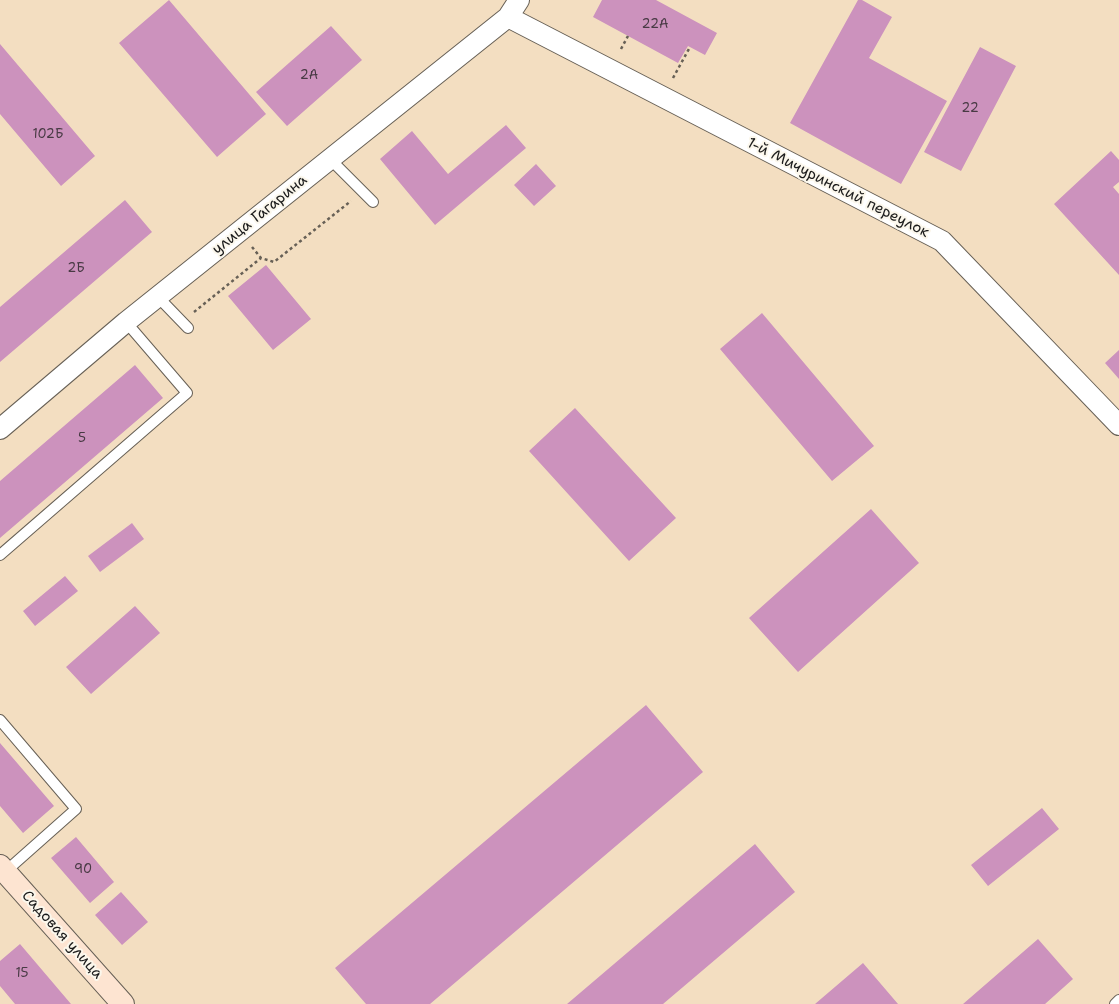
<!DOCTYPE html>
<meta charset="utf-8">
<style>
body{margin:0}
canvas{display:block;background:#f3dec1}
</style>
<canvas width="1119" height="1004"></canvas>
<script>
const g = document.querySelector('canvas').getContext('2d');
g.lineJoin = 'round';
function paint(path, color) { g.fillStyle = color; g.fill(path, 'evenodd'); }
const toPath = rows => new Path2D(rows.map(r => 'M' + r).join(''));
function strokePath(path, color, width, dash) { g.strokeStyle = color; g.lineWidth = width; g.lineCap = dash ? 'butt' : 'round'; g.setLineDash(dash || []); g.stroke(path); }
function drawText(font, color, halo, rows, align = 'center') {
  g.font = font + ' "Shantell Sans",sans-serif'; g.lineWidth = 4; g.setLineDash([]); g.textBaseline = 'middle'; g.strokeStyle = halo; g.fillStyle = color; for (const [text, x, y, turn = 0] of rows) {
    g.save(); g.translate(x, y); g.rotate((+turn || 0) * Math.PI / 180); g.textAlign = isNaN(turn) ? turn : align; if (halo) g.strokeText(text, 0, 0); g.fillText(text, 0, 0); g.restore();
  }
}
const building = toPath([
 [169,0,266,114,217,157,119,43],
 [602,0,656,0,717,33,705,55,688,46,678,63,593,17],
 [858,0,862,0,892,17,869,58,947,101,901,184,790,123],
 [331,26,362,60,287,126,256,92],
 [0,44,95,156,61,186,0,114],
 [980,47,1016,66,961,171,924,152],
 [506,125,526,148,435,225,380,159,412,131,448,174],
 [1111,151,1119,160,1119,182,1113,187,1119,194,1119,275,1054,204],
 [536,164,556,186,534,206,514,185],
 [125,200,152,232,0,362,0,307],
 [266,265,311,319,273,350,228,296],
 [762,313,874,446,832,481,720,349],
 [1119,350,1119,379,1105,363],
 [135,365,163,398,0,538,0,481],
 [575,408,676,518,629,561,529,451],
 [871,509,919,563,798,672,749,618],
 [132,523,144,539,100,572,88,556],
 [65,576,78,591,35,626,23,611],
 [135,606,160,633,91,694,66,667],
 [646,705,703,772,430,1004,366,1004,335,968],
 [0,743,54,806,23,833,0,806],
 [1042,808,1059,829,988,886,971,865],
 [76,837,114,882,90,903,51,858],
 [755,844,795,892,663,1004,567,1004],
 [121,892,148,922,122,945,95,915],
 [1038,939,1073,979,1045,1004,963,1004],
 [20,944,71,1004,15,1004,0,986,0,961],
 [863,963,898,1004,815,1004]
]);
const path = toPath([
 [621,49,628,36],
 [673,78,690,47],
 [252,247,261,258,274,262,351,201],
 [194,312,261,258]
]);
const lane = toPath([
 [330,159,373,202],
 [158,297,188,328],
 [0,555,187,393,126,322],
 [0,720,76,809,5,872],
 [1115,1004,1119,1000]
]);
const street = toPath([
 [508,17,942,241,1119,425],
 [0,429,126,322,508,17,519,0]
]);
const secondary = toPath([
 [0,866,123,1004]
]);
const numberNames = [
 ["22А",655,25],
 ["2А",309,76],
 ["22",970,109],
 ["102Б",48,135],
 ["2Б",76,269],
 ["5",82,439],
 ["90",83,870],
 ["15",22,974]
];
const streetNames = [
 ["1-й Мичуринский переулок",838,188,27],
 ["улица Гагарина",260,215,-39],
 ["Садовая улица",62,935,48]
];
paint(building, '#cc92bd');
strokePath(lane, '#676056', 12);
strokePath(street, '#676056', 22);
strokePath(secondary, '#676056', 24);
strokePath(path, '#676056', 2.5, [3, 3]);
strokePath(lane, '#fff', 10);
strokePath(street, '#fff', 20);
strokePath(secondary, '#fde4d1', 22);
drawText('13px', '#483a44', null, numberNames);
drawText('15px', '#1c1c1c', '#fbf7ec', streetNames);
</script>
